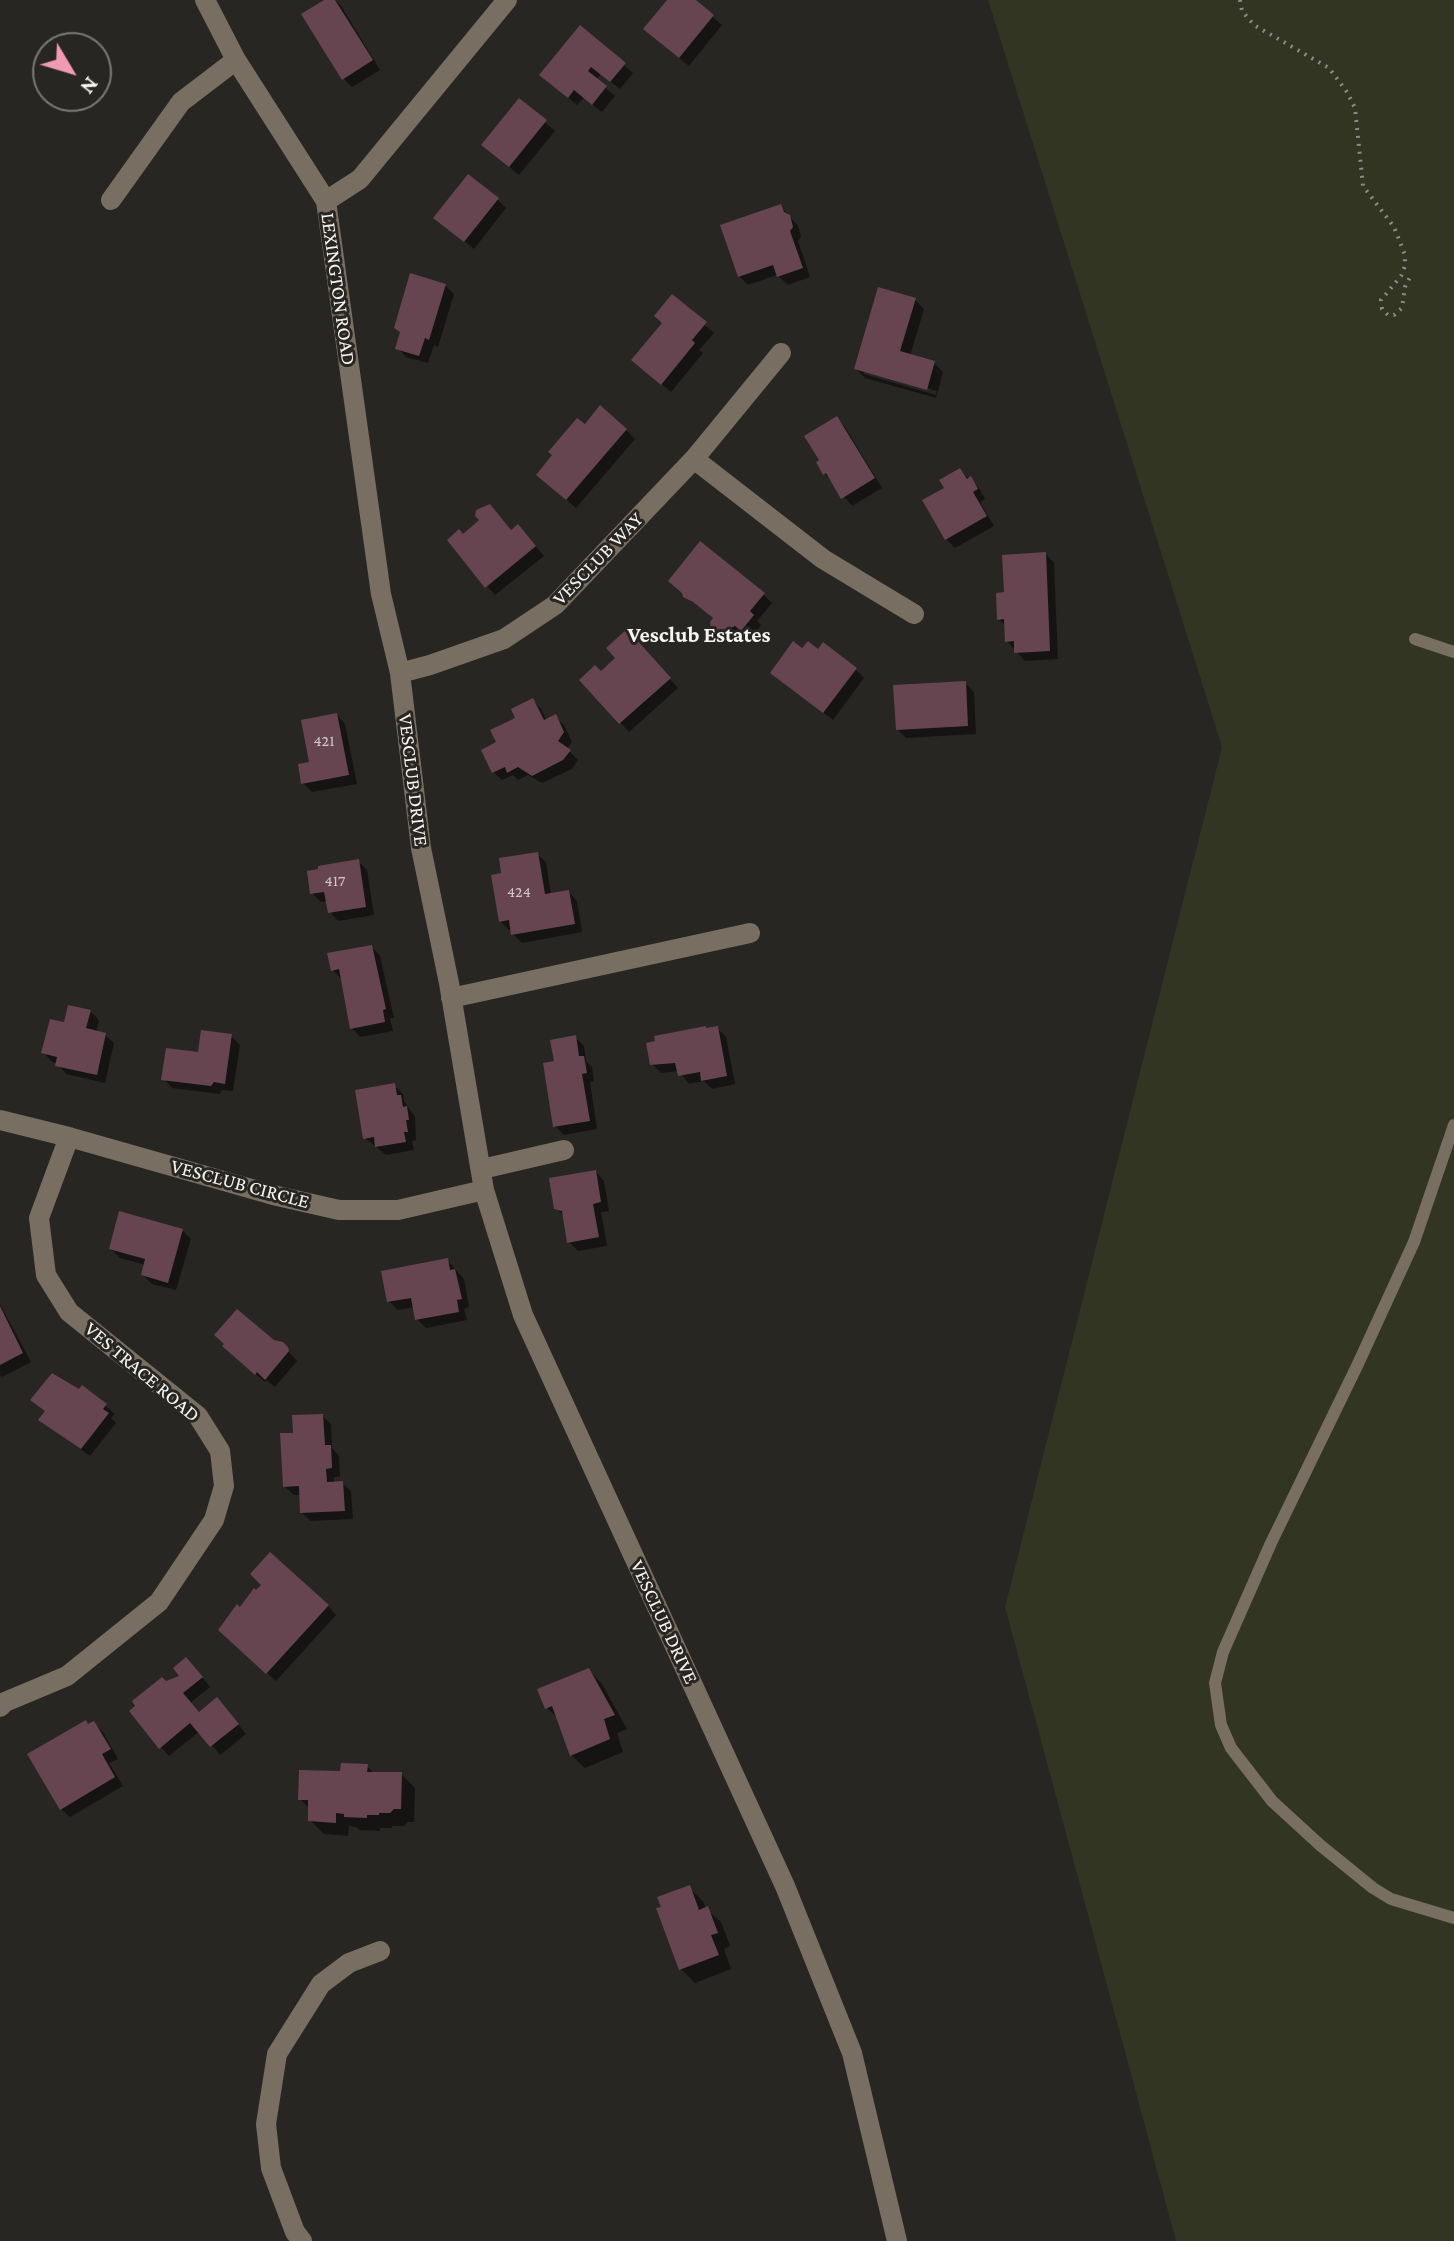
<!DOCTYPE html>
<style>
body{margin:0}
#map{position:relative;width:1454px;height:2241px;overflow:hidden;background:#282622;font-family:"Crimson Pro",serif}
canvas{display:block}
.north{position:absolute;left:32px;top:32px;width:80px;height:80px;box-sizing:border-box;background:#282622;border:2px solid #7a7975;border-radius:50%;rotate:128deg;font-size:22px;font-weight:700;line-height:32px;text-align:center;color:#f6f5f1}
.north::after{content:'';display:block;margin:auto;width:28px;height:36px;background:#f09ab6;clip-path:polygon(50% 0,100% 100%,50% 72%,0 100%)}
</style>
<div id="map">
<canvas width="1454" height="2241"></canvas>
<div class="north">N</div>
</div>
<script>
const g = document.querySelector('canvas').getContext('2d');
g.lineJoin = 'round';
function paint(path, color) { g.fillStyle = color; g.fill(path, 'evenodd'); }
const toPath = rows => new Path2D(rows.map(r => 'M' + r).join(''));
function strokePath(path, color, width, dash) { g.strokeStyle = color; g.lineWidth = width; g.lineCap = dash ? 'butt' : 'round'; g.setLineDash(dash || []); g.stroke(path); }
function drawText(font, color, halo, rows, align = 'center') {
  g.font = font + ' "Crimson Pro",serif'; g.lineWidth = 6; g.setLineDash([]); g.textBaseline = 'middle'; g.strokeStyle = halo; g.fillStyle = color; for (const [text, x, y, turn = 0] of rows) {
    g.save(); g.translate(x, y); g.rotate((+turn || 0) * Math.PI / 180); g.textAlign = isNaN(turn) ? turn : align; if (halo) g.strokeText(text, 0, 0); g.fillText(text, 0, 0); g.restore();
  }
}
const green = toPath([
 [988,0,1454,0,1454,2241,1176,2241,1005,1607,1222,747]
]);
const shadow = toPath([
 [328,0,335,0,341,6,380,70,352,87,343,78],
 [669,0,693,0,722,25,689,66,654,38],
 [580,28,633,73,620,89,601,74,596,80,615,96,602,112,584,98,577,105,551,83],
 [520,101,555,131,519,175,493,153],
 [497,199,506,208,474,249,436,218],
 [781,207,798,226,801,236,798,241,810,277,788,285,777,275,748,285,739,276],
 [445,285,454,294,438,347,434,345,428,363,406,357,398,348],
 [672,297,714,333,699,350,703,353,671,392,643,369,664,324],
 [915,300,924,309,910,356,934,363,943,372,936,398,865,378,856,369],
 [864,370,937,391,936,395,864,374],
 [837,418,845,427,882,488,852,506,825,474],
 [585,426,626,430,635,439,576,508,547,483],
 [960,470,979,488,985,499,980,502,994,526,955,548,946,539,947,488],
 [512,532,527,536,544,556,495,595,487,586],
 [1046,554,1054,563,1058,659,1025,661,1007,641,1007,627,998,619,1006,594],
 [763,594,772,603,757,621,761,625,751,638,746,634,729,642,713,628,715,619,685,596],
 [635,641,678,688,629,732,582,680,601,674],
 [803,651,855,669,864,678,833,720,772,673],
 [965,683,974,692,976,734,906,738,897,729],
 [533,700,541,709,547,721,555,717,564,725,572,742,567,749,578,760,572,769,542,783,528,775,518,780,513,775,502,780,493,772,498,743],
 [337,715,345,724,357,784,312,792,303,783],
 [537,854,546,862,551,895,569,892,577,901,582,932,522,943,513,934,513,930,509,930,500,921,503,875],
 [358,861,367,870,374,915,338,921,330,912,328,901,321,902,312,893],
 [372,947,380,956,394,1018,390,1018,393,1031,360,1037,352,1028,341,979,333,970],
 [90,1011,99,1020,96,1033,105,1035,114,1043,105,1083,66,1074,57,1063,52,1062,44,1053,65,1024],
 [717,1028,726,1037,735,1084,712,1089,704,1081,689,1084,679,1071,661,1073,652,1064],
 [231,1036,240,1045,233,1091,222,1090,220,1094,172,1088,164,1079],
 [575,1037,584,1046,586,1061,592,1067,594,1081,590,1082,597,1129,564,1135,555,1126],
 [394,1085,403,1094,404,1101,415,1117,416,1140,412,1141,414,1150,386,1155,365,1138],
 [596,1172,604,1181,609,1211,601,1212,607,1246,578,1251,569,1242,564,1216,556,1208],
 [182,1230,191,1239,176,1290,152,1284,143,1275,146,1265,120,1258,111,1249],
 [447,1260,464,1279,469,1307,464,1309,467,1320,426,1328,417,1319,415,1307,398,1310,389,1301],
 [0,1304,31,1362,2,1377,0,1375],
 [273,1342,282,1344,297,1361,275,1387,266,1380,265,1382,233,1355],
 [83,1387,115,1414,111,1418,116,1423,90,1456,40,1420],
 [322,1416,331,1424,332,1448,339,1456,340,1477,334,1477,334,1483,342,1483,351,1491,353,1519,311,1521,302,1513,301,1495,294,1495,285,1487,295,1434],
 [328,1606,336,1615,276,1681,229,1639,240,1610],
 [195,1668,210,1687,190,1703,200,1714,225,1708,246,1734,220,1755,200,1731,169,1756,161,1747,166,1683,174,1682],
 [589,1670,602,1684,627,1729,617,1733,623,1752,585,1768,571,1755,559,1719,547,1708],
 [94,1724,103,1732,118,1759,109,1763,123,1786,70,1817,61,1809],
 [367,1766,375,1774,401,1774,415,1788,414,1822,408,1822,404,1826,392,1826,392,1828,380,1828,380,1831,360,1830,356,1827,349,1826,348,1836,324,1834,310,1820,310,1809,300,1799,342,1773],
 [689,1888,703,1901,706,1909,721,1922,730,1946,724,1949,731,1969,695,1983,681,1969,659,1910]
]);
const building = toPath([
 [324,0,335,0,373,60,342,80,301,14],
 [667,0,696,0,714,15,679,58,643,29],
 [580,25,626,63,610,82,591,67,588,71,607,86,592,105,574,90,568,98,539,75],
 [519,98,547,120,509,167,481,145],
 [468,174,499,198,464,242,433,218],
 [781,204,784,212,790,215,793,227,790,231,803,268,777,277,773,265,738,277,720,225],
 [410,273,446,284,429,340,425,338,419,356,395,349,400,332,394,328],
 [878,287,916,298,900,351,935,361,927,390,854,369],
 [672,294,707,322,692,340,695,343,661,385,631,360,662,323,654,316],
 [600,405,627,429,566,500,536,475,552,455,548,452,577,418,585,424],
 [837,416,875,478,841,499,826,473,823,475,816,462,819,460,804,436],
 [960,468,967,479,971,476,978,489,973,492,987,516,945,540,922,500,944,488,939,480],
 [490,504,511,530,518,524,536,546,485,588,447,540,459,529,463,534,479,520,475,516,476,510],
 [700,541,765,593,750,611,754,615,741,631,735,626,718,635,711,629,710,622,713,618,693,602,683,597,682,593,668,581],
 [1046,552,1050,651,1014,653,1014,641,1005,642,1004,619,997,620,996,593,1004,592,1002,555],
 [627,629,671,678,619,724,579,680,595,665,601,671,615,658,606,648],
 [793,641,802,648,808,641,818,649,823,642,857,668,823,713,770,673],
 [966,681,968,726,896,730,893,685],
 [533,698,544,720,556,714,564,732,558,741,571,750,563,760,532,776,518,767,507,773,505,767,492,773,481,750,496,742,490,730,515,718,511,709],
 [337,713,349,775,301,784,298,764,309,762,301,720],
 [538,852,545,894,569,890,575,924,511,935,509,920,499,922,491,875,501,873,499,858],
 [359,859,366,907,328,913,324,892,310,894,307,871,318,869,318,866],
 [372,945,386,1009,383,1010,385,1022,350,1029,339,969,331,971,327,953],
 [68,1005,91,1010,86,1028,106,1033,97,1075,55,1066,57,1057,41,1053,50,1019,64,1022],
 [706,1026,706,1028,718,1026,727,1076,701,1081,700,1072,678,1076,675,1063,650,1065,646,1043,655,1041,654,1036],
 [201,1030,232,1034,225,1084,214,1082,211,1086,161,1080,166,1048,198,1052],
 [576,1035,579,1056,584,1056,587,1073,582,1074,590,1121,553,1127,543,1063,554,1061,550,1040],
 [395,1083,397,1095,401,1095,403,1107,407,1106,409,1120,406,1120,408,1132,404,1132,406,1142,375,1147,374,1137,363,1139,355,1090],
 [596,1170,601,1202,593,1204,599,1237,567,1243,562,1211,554,1209,549,1178],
 [119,1211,183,1229,168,1283,141,1275,145,1259,109,1249],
 [448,1258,450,1270,455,1269,462,1299,457,1300,459,1312,415,1320,411,1298,387,1302,381,1271],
 [0,1306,23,1353,0,1365],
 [237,1309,274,1340,283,1342,288,1347,289,1351,265,1380,257,1372,255,1375,222,1346,224,1344,214,1335],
 [52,1373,79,1389,82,1385,107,1404,103,1409,109,1413,81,1449,38,1420,45,1411,30,1400],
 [323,1414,325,1445,331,1445,332,1468,326,1469,327,1482,343,1481,345,1511,300,1513,299,1486,283,1487,280,1433,293,1433,292,1415],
 [270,1552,329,1605,266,1674,218,1630,237,1604,240,1607,254,1588,256,1590,261,1585,250,1574],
 [186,1657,203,1677,183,1693,199,1712,217,1697,239,1724,210,1747,190,1723,159,1749,129,1711,135,1706,132,1701,162,1677,166,1681,179,1676,173,1668],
 [589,1668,615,1715,604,1719,610,1739,570,1756,552,1706,545,1709,537,1689],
 [86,1720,88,1724,94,1721,111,1749,102,1754,115,1777,60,1810,27,1754],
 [341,1763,368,1764,367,1772,402,1772,401,1809,394,1809,390,1813,379,1813,379,1815,367,1815,367,1818,344,1817,344,1814,336,1813,336,1823,308,1821,308,1800,298,1800,299,1770,340,1771],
 [690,1885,699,1910,708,1906,718,1933,711,1935,719,1955,679,1970,656,1908,661,1907,657,1897]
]);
const path = toPath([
 [1240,0,1242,11,1254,25,1329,68,1347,92,1355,108,1363,186,1394,227,1405,255,1405,266,1401,276,1381,300,1382,309,1388,315,1394,315,1402,308,1405,287,1412,273]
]);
const service = toPath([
 [1415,639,1454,652],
 [1454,1125,1414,1242,1357,1366,1271,1543,1223,1652,1215,1683,1221,1725,1231,1748,1272,1801,1320,1845,1373,1888,1391,1899,1454,1918]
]);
const minor = toPath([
 [205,0,236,60,326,201,381,594,400,673,421,848,449,983,484,1190,523,1315,785,1886,852,2053,897,2241],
 [111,200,181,102,236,60],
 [326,201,360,179,507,0],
 [694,459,823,559,914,614],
 [400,673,430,665,504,639,555,605,694,459,781,353],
 [451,998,750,933],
 [0,1120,69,1137,273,1195,339,1210,398,1210,484,1190],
 [482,1169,564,1150],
 [0,1707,5,1702,67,1676,159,1602,214,1520,224,1486,220,1451,198,1416,69,1312,46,1275,39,1218,69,1137],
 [302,2241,295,2232,271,2168,266,2124,277,2054,321,1984,349,1963,380,1951]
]);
const numberNames = [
 ["421",324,741],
 ["417",335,881],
 ["424",519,892]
];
const streetNames = [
 ["LEXINGTON ROAD",338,289,82],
 ["VESCLUB WAY",598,559,-46],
 ["VESCLUB DRIVE",413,780,83],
 ["VESCLUB CIRCLE",240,1184,15],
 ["VES TRACE ROAD",142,1372,40],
 ["VESCLUB DRIVE",664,1622,65]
];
const neighbourhoodNames = [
 ["Vesclub Estates",699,635]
];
paint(green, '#313522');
paint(shadow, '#0007');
paint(building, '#664550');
strokePath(path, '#8c8a86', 4, [2, 6]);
strokePath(service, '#786e62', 12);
strokePath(minor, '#786e62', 20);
drawText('16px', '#d2c9c9', null, numberNames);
drawText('20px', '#f6f5f1', '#282622', streetNames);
drawText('bold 22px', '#f6f5f1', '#282622', neighbourhoodNames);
</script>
